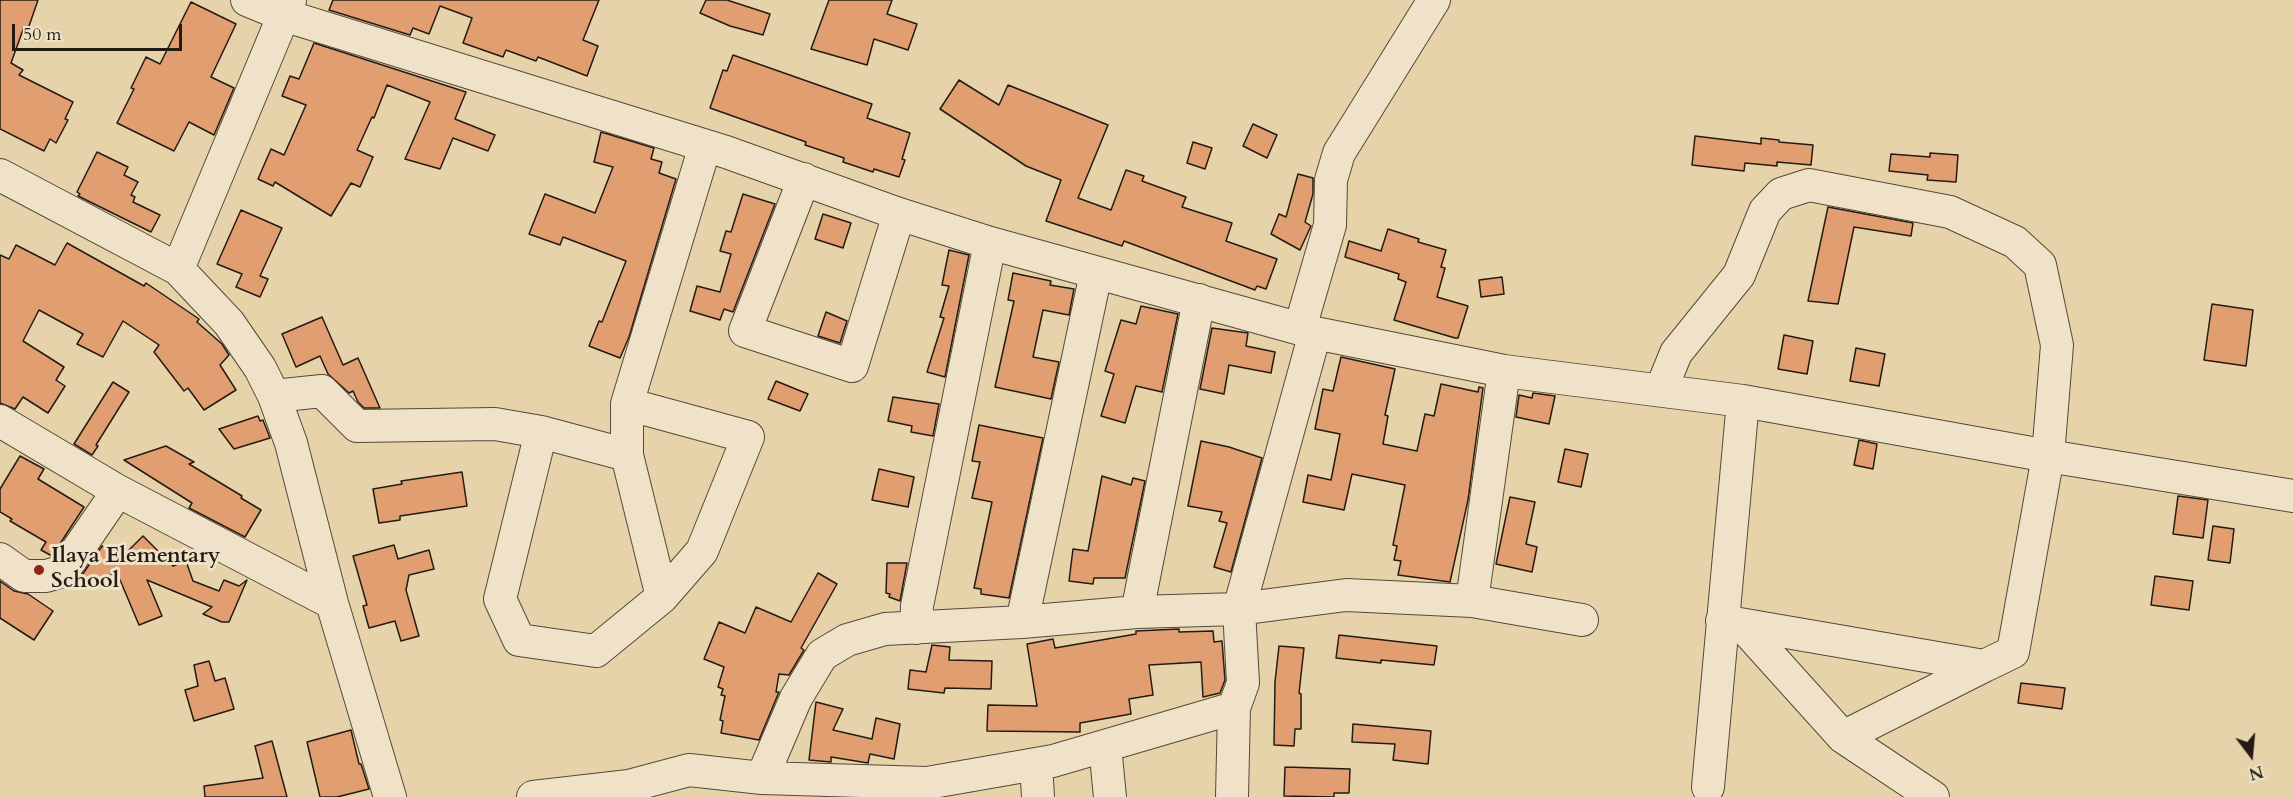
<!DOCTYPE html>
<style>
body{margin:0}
#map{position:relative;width:2293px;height:797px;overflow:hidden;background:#e7d3aa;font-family:Cardo,serif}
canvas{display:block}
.north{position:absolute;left:2221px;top:725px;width:60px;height:60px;-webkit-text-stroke:4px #efe2c8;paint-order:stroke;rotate:164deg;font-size:16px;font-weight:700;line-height:24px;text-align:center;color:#241b12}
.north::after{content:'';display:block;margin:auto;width:21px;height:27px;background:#241b12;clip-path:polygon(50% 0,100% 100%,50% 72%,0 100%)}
.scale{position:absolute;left:12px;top:24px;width:170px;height:27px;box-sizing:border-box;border:3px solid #241b12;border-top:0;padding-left:8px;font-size:18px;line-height:21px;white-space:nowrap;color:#241b12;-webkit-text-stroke:4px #efe2c8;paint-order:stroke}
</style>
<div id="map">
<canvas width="2293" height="797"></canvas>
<div class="north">N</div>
<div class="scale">50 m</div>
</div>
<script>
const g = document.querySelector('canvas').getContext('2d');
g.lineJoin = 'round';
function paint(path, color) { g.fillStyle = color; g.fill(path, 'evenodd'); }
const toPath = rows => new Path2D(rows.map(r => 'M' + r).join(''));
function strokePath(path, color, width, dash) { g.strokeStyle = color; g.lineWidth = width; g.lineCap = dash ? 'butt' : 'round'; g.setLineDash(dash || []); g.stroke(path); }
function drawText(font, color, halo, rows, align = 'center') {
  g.font = font + ' Cardo,serif'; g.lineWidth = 6; g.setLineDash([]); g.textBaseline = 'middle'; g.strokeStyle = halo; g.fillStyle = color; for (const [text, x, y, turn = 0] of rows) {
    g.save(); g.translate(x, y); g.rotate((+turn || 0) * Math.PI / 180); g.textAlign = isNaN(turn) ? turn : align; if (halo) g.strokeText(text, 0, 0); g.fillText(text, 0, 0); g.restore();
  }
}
const building = toPath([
 [0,0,38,0,28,29,24,27,11,63,23,70,19,75,73,102,65,119,68,120,56,143,50,139,44,151,0,129,0,0],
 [333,0,599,0,583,40,598,46,587,76,538,57,536,61,506,50,503,57,463,43,472,18,440,6,429,34,413,28,410,35,329,10,333,0],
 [706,0,727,0,770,14,763,35,730,26,700,13,706,0],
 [829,0,892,0,887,14,917,24,908,50,874,39,867,65,811,49,829,0],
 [191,2,236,24,211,77,234,88,214,135,189,122,174,151,117,123,134,89,131,88,146,57,160,64,191,2],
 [314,43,466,92,455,119,495,135,488,151,453,138,440,169,405,159,430,102,387,85,374,118,372,117,357,150,373,157,360,187,351,183,331,216,275,182,273,186,258,179,271,149,284,155,306,105,282,96,290,76,299,79,314,43],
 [733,55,872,104,867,118,910,133,902,159,905,160,899,177,874,169,873,172,843,162,844,158,805,145,806,142,710,108,723,70,727,71,733,55],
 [959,80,999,105,1008,85,1108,125,1078,198,1111,210,1126,170,1144,176,1142,181,1186,197,1182,207,1232,223,1226,241,1277,259,1266,289,1257,286,1255,290,1124,241,1122,246,1046,221,1061,180,1026,166,940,109,959,80],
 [1253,124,1277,135,1267,158,1243,146,1253,124],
 [601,132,654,148,651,159,662,162,659,173,676,179,629,337,620,358,589,346,599,321,602,322,626,261,563,237,560,245,529,234,545,194,595,213,613,167,594,162,601,132],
 [1695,136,1761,144,1761,138,1779,140,1779,142,1813,145,1811,165,1777,162,1777,166,1745,163,1744,171,1692,165,1695,136],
 [1193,142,1212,148,1205,169,1187,163,1193,142],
 [97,152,128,167,124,175,138,182,131,195,135,197,133,202,160,215,151,232,78,196,80,194,77,192,97,152],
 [1930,153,1958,155,1956,182,1927,180,1928,175,1889,171,1891,154,1930,157,1930,153],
 [1298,174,1313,178,1313,194,1305,222,1311,226,1300,250,1271,234,1279,214,1286,217,1298,174],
 [743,194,775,204,733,312,724,309,720,320,690,311,697,286,720,292,731,254,720,251,726,231,731,232,743,194],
 [1828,207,1913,223,1911,236,1854,227,1838,304,1808,301,1828,207],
 [241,210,282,228,260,276,268,279,260,297,236,287,242,274,217,264,241,210],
 [823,214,851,223,843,248,815,239,823,214],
 [1388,229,1419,239,1418,242,1446,250,1441,267,1445,268,1437,297,1468,306,1458,338,1455,338,1394,320,1406,282,1398,279,1399,274,1345,257,1349,241,1381,251,1388,229],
 [67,243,144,286,146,283,199,319,197,322,222,344,229,355,220,365,236,390,204,410,188,388,184,391,154,352,159,345,123,321,103,357,77,344,83,334,39,310,23,341,64,367,56,380,65,386,48,413,23,397,15,409,0,403,0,255,9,259,16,245,55,265,67,243],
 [949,250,969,255,945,377,927,372,944,318,940,317,949,286,942,285,949,250],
 [1013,273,1051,281,1050,285,1074,289,1069,315,1043,310,1033,357,1059,362,1051,399,995,387,1014,301,1008,300,1013,273],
 [1502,277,1504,294,1481,297,1479,280,1502,277],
 [2212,304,2253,310,2246,366,2204,360,2212,304],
 [1141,306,1178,314,1162,392,1136,386,1125,423,1101,416,1114,374,1105,371,1121,320,1136,324,1141,306],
 [826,312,847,321,840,343,818,336,826,312],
 [322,317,343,365,358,358,380,408,364,408,358,402,353,391,349,393,328,374,320,356,296,367,282,334,322,317],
 [1212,328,1248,333,1246,346,1275,352,1271,373,1229,365,1224,394,1200,389,1212,328],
 [1784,335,1813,341,1807,374,1778,369,1784,335],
 [1856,348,1885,354,1879,386,1850,381,1856,348],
 [1341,357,1395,369,1385,415,1388,416,1383,444,1417,451,1425,414,1434,416,1441,384,1478,392,1479,387,1483,388,1468,500,1450,582,1398,575,1401,561,1394,560,1397,546,1393,545,1405,485,1352,474,1344,510,1303,502,1308,475,1331,480,1340,434,1315,429,1323,389,1333,391,1341,357],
 [776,381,808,394,800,411,768,399,776,381],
 [113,382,129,392,96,445,98,446,92,455,74,444,113,382],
 [1533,393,1555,396,1549,424,1516,417,1519,395,1532,398,1533,393],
 [893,397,939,404,933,436,911,432,912,426,888,421,893,397],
 [258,416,260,421,263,420,270,438,234,449,219,429,258,416],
 [979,425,1043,438,1009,598,981,594,981,589,974,588,992,502,972,498,980,462,972,461,979,425],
 [1859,440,1877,444,1873,469,1854,465,1859,440],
 [1201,441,1229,447,1262,458,1231,572,1214,567,1227,523,1219,521,1222,512,1188,506,1201,441],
 [166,446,194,462,189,464,242,496,241,498,261,510,245,537,189,508,192,503,124,460,166,446],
 [1565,449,1588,454,1581,487,1558,482,1565,449],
 [20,456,44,469,38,479,84,507,52,556,41,550,46,542,10,521,12,519,0,512,0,489,20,456],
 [879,469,914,477,908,507,872,500,879,469],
 [462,472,467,506,400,516,400,520,379,523,373,489,402,484,401,481,462,472],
 [1102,476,1131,485,1133,478,1145,481,1125,578,1094,578,1093,584,1069,581,1073,549,1088,551,1102,476],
 [2178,496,2208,500,2203,538,2173,534,2178,496],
 [1510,497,1535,502,1526,544,1537,547,1532,572,1496,564,1510,497],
 [2213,526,2234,529,2230,563,2208,560,2213,526],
 [143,536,173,566,186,561,193,581,219,591,224,580,239,586,247,580,229,622,222,622,203,614,212,607,147,580,162,616,139,625,115,568,103,588,82,575,102,546,121,558,143,536],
 [394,545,398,559,429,550,434,569,409,575,406,590,419,636,401,641,395,621,369,628,363,606,367,605,353,556,394,545],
 [887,563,907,563,900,601,889,597,890,594,886,593,887,563],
 [818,573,837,584,801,648,804,650,789,675,779,674,776,692,779,692,759,740,721,733,723,721,720,720,725,696,721,695,723,689,718,687,724,667,704,659,719,622,745,633,756,607,791,622,818,573],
 [2155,576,2193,581,2189,610,2151,605,2155,576],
 [0,581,14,591,28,594,53,611,34,640,0,618,0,581],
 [1179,629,1179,632,1213,631,1214,642,1222,641,1225,680,1220,693,1203,697,1201,662,1149,665,1153,695,1129,699,1131,714,1080,723,1080,732,987,731,988,705,1037,706,1027,644,1053,639,1055,648,1136,634,1136,631,1179,629],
 [1339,635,1437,646,1434,665,1381,660,1381,663,1336,658,1339,635],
 [932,645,950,647,949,660,992,661,991,689,945,688,944,693,908,689,910,670,926,672,932,645],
 [1279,646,1304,648,1299,693,1301,694,1301,729,1295,729,1294,746,1274,745,1275,682,1279,646],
 [209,661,215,681,225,678,234,709,194,721,185,690,198,686,194,665,209,661],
 [2021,683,2065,688,2062,709,2018,703,2021,683],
 [816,702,843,709,833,730,872,739,876,718,900,724,894,759,870,754,868,763,831,757,831,762,809,760,816,702],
 [1353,724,1431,731,1428,764,1393,760,1395,744,1352,742,1353,724],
 [351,730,359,764,361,764,369,789,337,797,320,797,307,742,351,730],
 [272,741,287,797,205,797,204,786,263,778,255,746,272,741],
 [1285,767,1350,769,1349,793,1334,793,1334,797,1284,796,1285,767]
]);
const minor = toPath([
 [247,0,283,15,726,152,899,214,990,243,1315,333,1504,371,1743,401,2048,456,2293,496],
 [0,175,178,269,229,323,260,368,274,396,291,443,332,603,390,797],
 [804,179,745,331,852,366,899,214],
 [178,269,290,0],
 [1300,328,1330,225,1331,180,1339,153,1434,0],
 [1661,390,1676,353,1739,275,1765,211,1781,194,1809,185,1950,212,2015,242,2040,265,2057,345,2048,456,2013,652,1984,666,1722,621],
 [274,396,322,391,357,426,495,424,541,432,500,599,519,640,596,651,662,597,702,551,748,437,627,404,627,455,662,597],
 [627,404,705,146],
 [0,421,118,491,332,603],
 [541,432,627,455],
 [0,559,24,576,46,576,63,571,118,491],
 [1472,601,1504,371],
 [1137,612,1199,300],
 [1022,622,1096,273],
 [1742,625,1843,737,1933,797],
 [916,628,917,606,990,243],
 [1843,737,1984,666],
 [1105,746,1110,797],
 [1036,764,1038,797],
 [762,778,796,698,822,655,847,640,885,629,1022,622,1137,612,1239,609,1346,595,1472,601,1582,620],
 [1708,787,1743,401],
 [533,797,629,786,689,770,762,778,927,783,1053,761,1234,708,1243,683,1239,609,1315,333],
 [1232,797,1234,708]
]);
const markers = [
 [39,570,6,"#8f2418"]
];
const poiNames = [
 ["Ilaya Elementary",51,557],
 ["School",51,582]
];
paint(building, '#e19e71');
strokePath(building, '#241b12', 1.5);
strokePath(minor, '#554938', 34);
strokePath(minor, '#efe2c8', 32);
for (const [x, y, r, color] of markers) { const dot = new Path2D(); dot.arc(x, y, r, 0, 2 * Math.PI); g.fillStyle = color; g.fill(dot); strokePath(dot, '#efe2c8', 2); }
drawText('bold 22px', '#241b12', '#efe2c8', poiNames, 'left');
</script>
